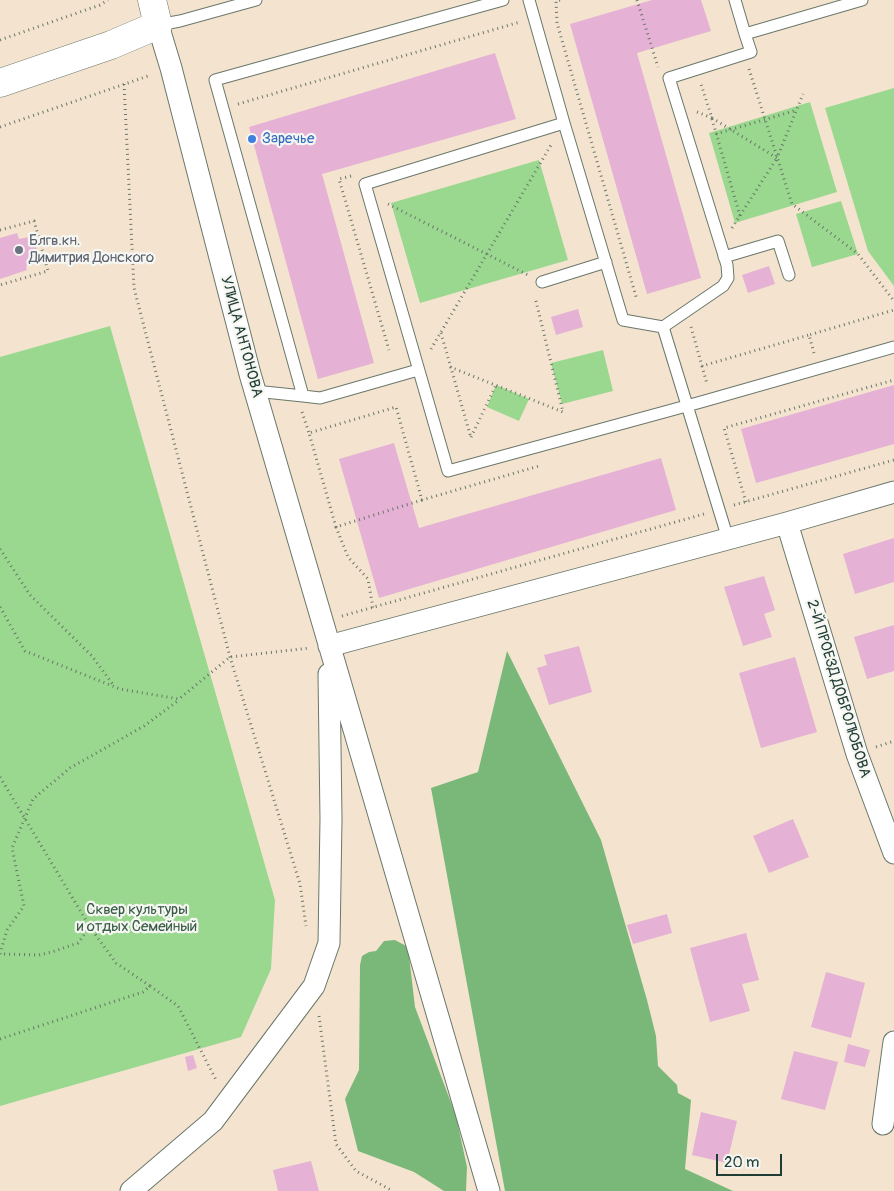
<!DOCTYPE html>
<meta charset="utf-8">
<style>
body{margin:0}
#map{position:relative;width:894px;height:1191px;overflow:hidden;background:#f4e4cf;font-family:Pangolin,sans-serif}
canvas{display:block}
.scale{position:absolute;left:716px;top:1154px;width:66px;height:22px;box-sizing:border-box;border:2px solid #1f3d34;border-top:0;padding-left:6px;font-size:15px;line-height:18px;white-space:nowrap;color:#1f3d34;-webkit-text-stroke:4px #f6f6f2;paint-order:stroke}
</style>
<div id="map">
<canvas width="894" height="1191"></canvas>
<div class="scale">20 m</div>
</div>
<script>
const g = document.querySelector('canvas').getContext('2d');
g.lineJoin = 'round';
function paint(path, color) { g.fillStyle = color; g.fill(path, 'evenodd'); }
const toPath = rows => new Path2D(rows.map(r => 'M' + r).join(''));
function strokePath(path, color, width, dash) { g.strokeStyle = color; g.lineWidth = width; g.lineCap = dash ? 'butt' : 'round'; g.setLineDash(dash || []); g.stroke(path); }
function drawText(font, color, halo, rows, align = 'center') {
  g.font = font + ' Pangolin,sans-serif'; g.lineWidth = 4.5; g.setLineDash([]); g.textBaseline = 'middle'; g.strokeStyle = halo; g.fillStyle = color; for (const [text, x, y, turn = 0] of rows) {
    g.save(); g.translate(x, y); g.rotate((+turn || 0) * Math.PI / 180); g.textAlign = isNaN(turn) ? turn : align; if (halo) g.strokeText(text, 0, 0); g.fillText(text, 0, 0); g.restore();
  }
}
const green = toPath([
 [894,88,894,286,868,251,825,108],
 [810,102,837,192,735,223,709,133],
 [539,160,568,260,420,303,391,203],
 [841,201,858,254,812,267,796,214],
 [110,326,275,900,271,969,241,1037,0,1106,0,357],
 [603,350,613,391,562,404,551,363],
 [496,385,529,399,519,421,487,407]
]);
const forest = toPath([
 [507,651,601,840,647,1000,656,1036,658,1066,677,1085,678,1093,691,1100,685,1169,733,1191,505,1191,431,788,478,772],
 [395,940,408,947,415,1007,456,1116,467,1167,466,1191,444,1191,414,1172,358,1151,345,1099,359,1070,360,965,362,956,369,952,376,951,384,941]
]);
const building = toPath([
 [652,0,701,0,711,31,637,53,701,278,647,294,570,24],
 [495,53,516,119,322,174,374,363,318,379,249,127],
 [17,233,19,239,33,236,40,261,26,266,27,270,0,279,0,238],
 [769,266,775,284,748,293,742,275],
 [578,309,583,327,556,335,551,317],
 [894,385,894,444,756,483,741,429],
 [394,443,419,528,661,458,676,510,379,598,339,459],
 [894,538,894,582,855,594,843,554],
 [764,576,775,610,764,614,772,637,743,646,724,587],
 [894,625,894,671,867,679,854,637],
 [579,646,592,692,549,705,537,668,547,665,544,655],
 [795,657,817,732,761,748,739,673],
 [793,819,809,857,769,873,753,836],
 [667,914,672,933,633,944,627,925],
 [746,933,759,980,742,984,750,1011,710,1022,690,948],
 [826,972,865,983,851,1038,811,1027],
 [848,1044,870,1050,865,1067,844,1062],
 [794,1051,838,1062,825,1110,781,1099],
 [193,1055,197,1068,188,1071,185,1057],
 [701,1112,737,1121,727,1163,692,1155],
 [311,1161,319,1191,278,1191,273,1170]
]);
const path = toPath([
 [560,0,556,1,557,23,637,300],
 [637,0,658,67],
 [0,40,100,5,108,0],
 [749,69,792,204,858,254,894,301],
 [124,84,134,288,230,657,300,884,306,926],
 [238,104,520,22],
 [697,112,712,118,701,84],
 [712,118,777,158,803,94],
 [712,119,740,216],
 [0,127,151,75],
 [716,134,797,110],
 [351,176,339,179,389,350],
 [388,204,528,275],
 [732,228,777,158],
 [0,230,34,221,48,271,0,285],
 [691,327,702,366,809,335],
 [441,333,471,438],
 [431,349,551,145],
 [814,353,809,335,894,310],
 [702,366,707,384],
 [450,367,563,412,535,297],
 [302,412,309,433],
 [471,437,496,385],
 [422,500,336,527,309,433,396,407,422,500,539,466],
 [746,502,724,428,894,380],
 [734,505,894,460],
 [336,527,348,557,368,579,373,608],
 [0,549,30,595,92,656,114,686],
 [0,607,25,651,120,689,179,699,230,657,310,648],
 [342,616,704,514],
 [876,747,894,741],
 [0,777,90,927],
 [0,954,7,930,24,906,12,848,33,799,70,768,144,726,179,700],
 [150,986,178,1006,216,1080],
 [319,1016,336,1144,356,1171,393,1191],
 [0,1039,143,992,150,986,116,963,90,927,78,943,52,952,39,955,1,954]
]);
const lane = toPath([
 [529,0,564,123,623,320,663,327,723,286,728,278,727,265,669,78,751,52,745,34],
 [735,0,745,34,862,0],
 [158,25,180,21,256,0],
 [564,123,365,184,448,471,701,402,894,347],
 [724,257,778,241,789,275],
 [542,282,606,262],
 [663,327,728,539],
 [255,391,303,396,215,80,503,0],
 [303,396,320,398,418,370]
]);
const street = toPath([
 [158,25,171,68,250,374,489,1191],
 [787,523,857,754,894,853],
 [329,646,787,523,894,492],
 [883,1124,894,1042],
 [131,1191,213,1121,314,986,329,943,331,819,329,674]
]);
const primary = toPath([
 [0,83,111,45,158,25,152,0]
]);
const markers = [
 [252,139,5,"#3f7fe0"],
 [19,250,5,"#6b7280"]
];
const shopNames = [
 ["Заречье",262,139]
];
const worshipNames = [
 ["Блгв.кн.",29,241],
 ["Димитрия Донского",29,258]
];
const streetNames = [
 ["УЛИЦА АНТОНОВА",241,337,75],
 ["2-Й ПРОЕЗД ДОБРОЛЮБОВА",838,689,73]
];
const parkNames = [
 ["Сквер культуры",137,910],
 ["и отдых Семейный",137,927]
];
paint(green, '#99d88e');
paint(forest, '#7ab879');
paint(building, '#e5b1d4');
strokePath(lane, '#6a776a', 13);
strokePath(street, '#6a776a', 23);
strokePath(primary, '#6a776a', 29);
strokePath(path, '#6a776a', 3, [1, 4]);
strokePath(lane, '#fff', 11);
strokePath(street, '#fff', 21);
strokePath(primary, '#fff', 28);
for (const [x, y, r, color] of markers) { const dot = new Path2D(); dot.arc(x, y, r, 0, 2 * Math.PI); g.fillStyle = color; g.fill(dot); strokePath(dot, '#f6f6f2', 2); }
drawText('15px', '#366cbe', '#f6f6f2', shopNames, 'left');
drawText('15px', '#5b616d', '#f6f6f2', worshipNames, 'left');
drawText('15px', '#1f3d34', '#f6f6f2', streetNames);
drawText('15px', '#375c46', '#f6f6f2', parkNames);
</script>
